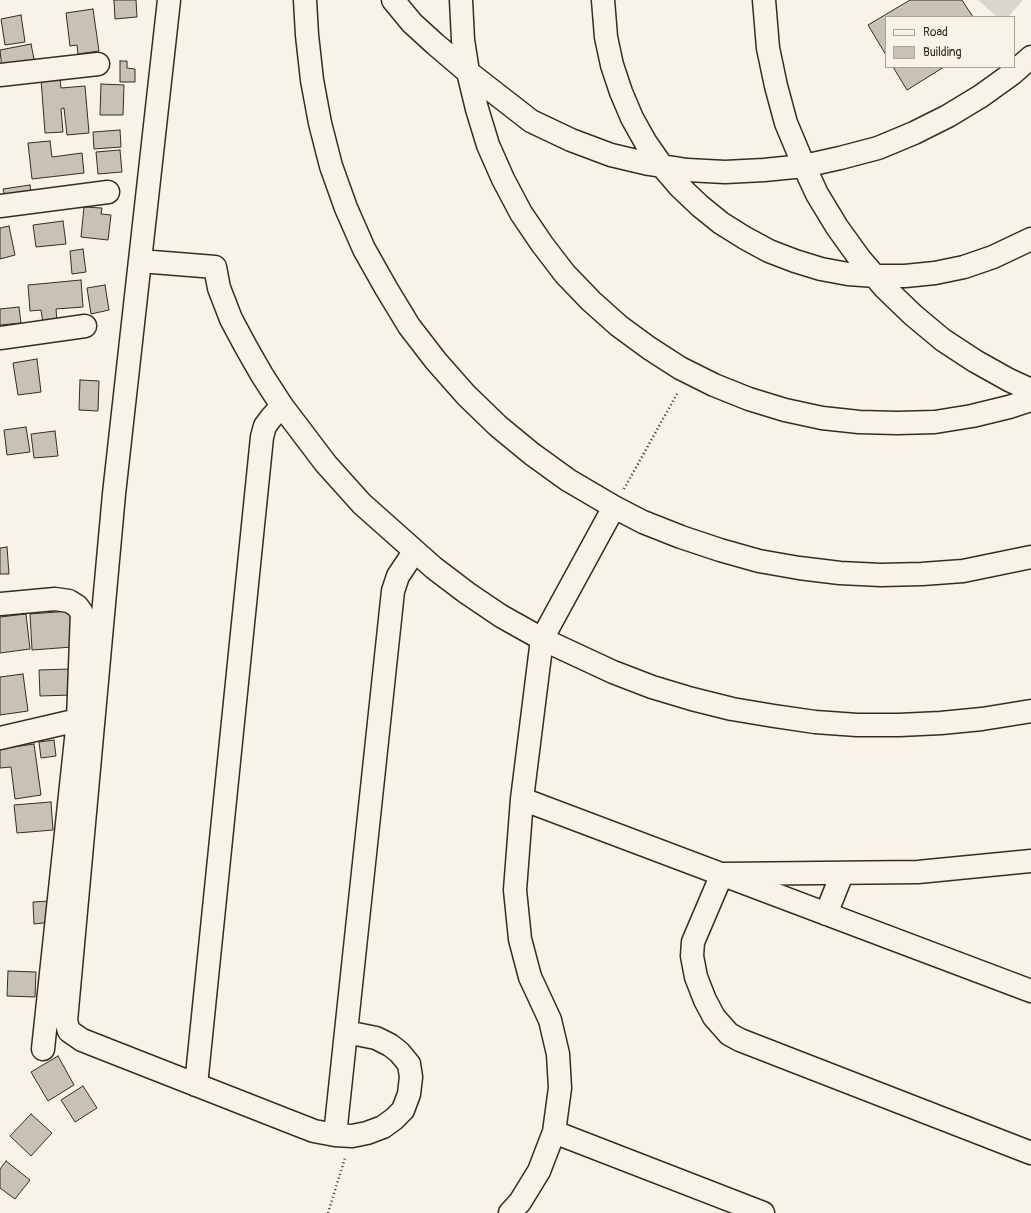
<!DOCTYPE html>
<style>
body{margin:0}
#map{position:relative;width:1031px;height:1213px;overflow:hidden;background:#f7f3e8;font-family:Pangolin,sans-serif}
canvas{display:block}
.legend{position:absolute;left:885px;top:16px;width:130px;height:52px;box-sizing:border-box;background:#f7f3e8;border:1px solid #aca397;margin:0;padding:5px 7px;list-style:none;font-size:12px;color:#3b2a1e}
.legend li{display:flex;align-items:center;gap:8px;height:20px}
.legend b{width:20px;border:1px solid #aca397}
</style>
<div id="map">
<canvas width="1031" height="1213"></canvas>
<ul class="legend">
<li><b style="height:5px;background:#f7f3e8"></b>Road</li>
<li><b style="height:11px;background:#c8c1b6"></b>Building</li>
</ul>
</div>
<script>
const g = document.querySelector('canvas').getContext('2d');
g.lineJoin = 'round';
function paint(path, color) { g.fillStyle = color; g.fill(path, 'evenodd'); }
const toPath = rows => new Path2D(rows.map(r => 'M' + r).join(''));
function strokePath(path, color, width, dash) { g.strokeStyle = color; g.lineWidth = width; g.lineCap = dash ? 'butt' : 'round'; g.setLineDash(dash || []); g.stroke(path); }
const green = toPath([
 [978,0,1023,0,1008,17,997,17]
]);
const building = toPath([
 [114,0,136,0,137,17,115,19,114,0],
 [910,0,962,0,973,17,886,17,886,55,868,25,910,0],
 [93,9,99,51,78,54,77,45,70,46,66,13,93,9],
 [21,15,25,42,5,45,1,19,21,15],
 [31,44,35,64,2,70,0,50,31,44],
 [120,61,127,61,127,68,135,69,135,82,120,82,120,61],
 [893,67,944,67,907,90,893,67],
 [60,77,61,88,85,86,89,133,67,135,64,108,61,109,63,132,45,133,41,79,60,77],
 [101,84,124,85,123,115,100,115,101,84],
 [120,130,121,147,94,149,93,132,120,130],
 [50,141,52,157,82,153,84,173,32,179,28,143,50,141],
 [120,150,122,172,98,174,96,152,120,150],
 [30,185,31,194,5,198,3,189,30,185],
 [84,207,102,208,101,214,111,215,108,240,81,237,84,207],
 [63,221,66,244,36,247,33,225,63,221],
 [9,226,15,255,0,259,0,228,9,226],
 [83,249,86,272,72,274,70,251,83,249],
 [81,280,83,307,56,309,57,322,43,323,41,310,30,311,28,285,81,280],
 [105,285,109,310,91,314,87,288,105,285],
 [19,307,21,323,0,325,0,309,19,307],
 [37,359,41,392,18,395,13,363,37,359],
 [80,380,99,381,98,411,79,410,80,380],
 [26,427,30,452,7,455,4,430,26,427],
 [55,431,58,456,34,458,31,434,55,431],
 [7,547,9,574,0,574,0,548,7,547],
 [70,611,72,647,32,650,30,614,70,611],
 [26,614,30,649,0,653,0,617,26,614],
 [70,669,71,695,40,696,39,670,70,669],
 [23,674,28,711,0,715,0,677,23,674],
 [54,740,56,756,41,758,39,742,54,740],
 [34,744,41,795,15,799,11,767,0,768,0,749,34,744],
 [51,802,53,830,17,833,14,805,51,802],
 [51,901,52,922,34,924,33,902,51,901],
 [8,971,36,972,35,997,7,996,8,971],
 [58,1056,74,1085,48,1101,31,1072,58,1056],
 [83,1086,97,1108,75,1122,61,1100,83,1086],
 [31,1114,52,1133,31,1156,10,1136,31,1114],
 [6,1161,30,1180,15,1199,0,1188,0,1169,6,1161]
]);
const path = toPath([
 [624,489,678,392],
 [328,1213,345,1158]
]);
const street = toPath([
 [169,0,114,494,66,1021,69,1031,82,1040,296,1124,314,1131,335,1135,352,1136,367,1133,383,1127,394,1119,403,1110,409,1094,411,1077,409,1064,399,1052,390,1045,376,1038,346,1032],
 [305,0,307,35,312,80,320,123,331,166,346,208,364,249,386,288,409,326,436,361,466,395,498,426,532,454,568,480,614,507,643,522,681,537,720,550,759,561,799,568,840,573,881,575,922,574,963,571,1031,557],
 [393,0,412,23,435,44,468,72,531,121,571,140,611,155,649,164,687,170,725,172,764,170,804,166,840,158,878,148,914,133,948,116,981,96,1013,73,1031,57],
 [461,0,463,40,468,72,477,109,488,145,503,179,521,213,542,244,565,274,591,301,619,326,649,348,680,368,714,385,749,399,785,410,822,418,859,422,897,423,935,422,972,416,1009,407,1031,400],
 [603,0,606,37,612,65,621,92,632,118,646,143,662,166,680,187,700,206,721,223,745,238,769,251,795,261,821,269,848,274,876,276,905,276,935,273,964,267,993,257,1031,239],
 [764,0,768,48,776,86,786,123,804,166,817,194,837,227,860,259,885,288,913,315,943,340,975,361,1009,380,1031,390],
 [0,75,98,64],
 [0,206,108,192],
 [140,261,215,267,219,288,231,319,246,347,262,375,282,406,326,464,362,504,434,568,467,593,501,616,542,639,613,672,652,687,692,699,732,709,774,716,815,722,857,725,899,725,941,723,982,719,1031,711],
 [0,338,85,326],
 [0,604,55,599,69,601,77,606,82,613,78,720,43,1049],
 [0,738,78,720],
 [522,799,1031,991],
 [1031,861,918,872,722,874,693,942,692,956,696,977,705,1000,714,1017,729,1034,740,1040,1031,1153],
 [826,914,842,874],
 [196,1085,262,437,265,426,271,418,282,406],
 [554,1132,763,1213],
 [335,1135,393,591,398,576,414,552],
 [510,1213,520,1202,539,1171,554,1132,560,1088,558,1054,550,1020,530,977,520,939,515,890,522,799,542,639,614,507]
]);
paint(green, '#dbd6cb');
paint(building, '#c8c1b6');
strokePath(building, '#3b2a1e', 1);
strokePath(street, '#3b2a1e', 25);
strokePath(path, '#3b2a1e', 2.5, [1, 3]);
strokePath(street, '#f7f3e8', 22);
</script>
